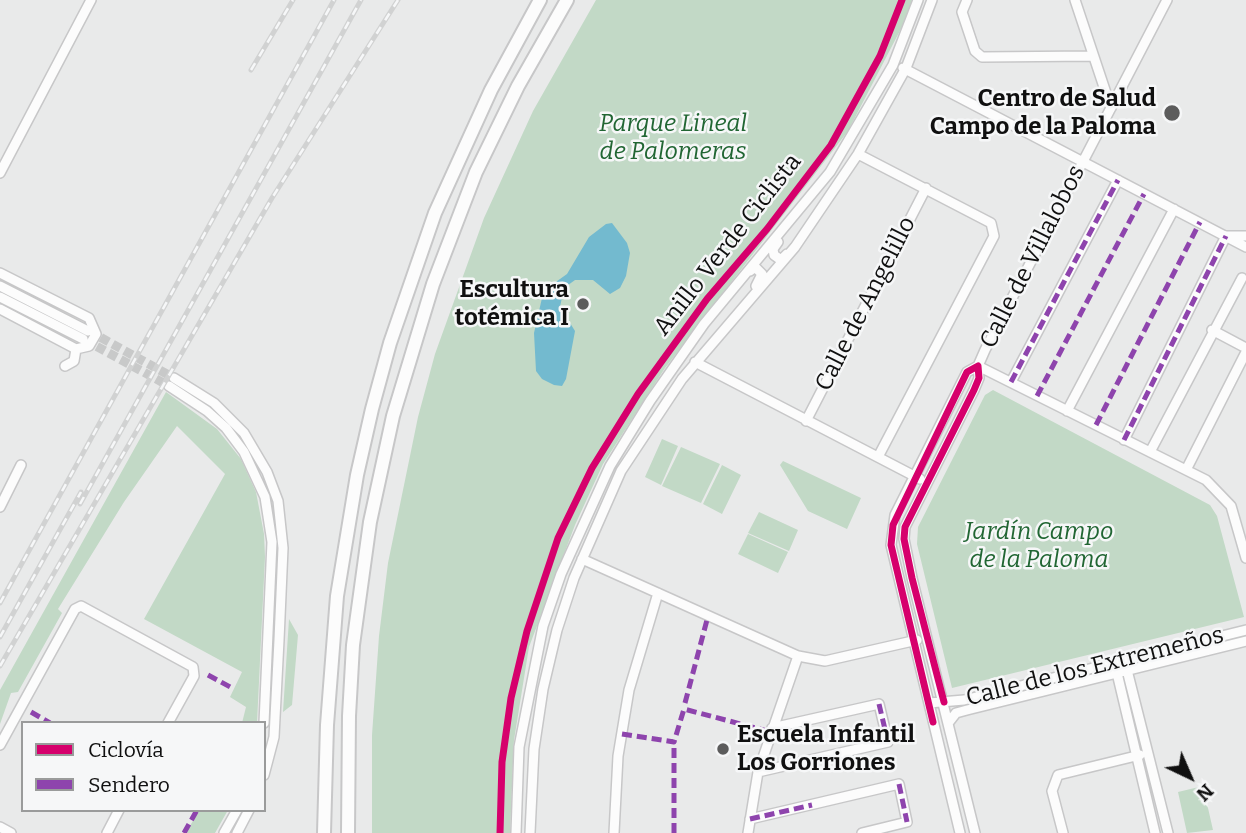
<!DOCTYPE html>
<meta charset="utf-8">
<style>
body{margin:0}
#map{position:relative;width:1246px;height:833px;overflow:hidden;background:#e9eaea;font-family:Bitter,serif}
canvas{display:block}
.legend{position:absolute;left:21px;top:721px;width:245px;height:91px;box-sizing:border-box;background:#f6f7f8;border:2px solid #9a9b9b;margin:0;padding:9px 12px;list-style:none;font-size:21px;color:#101010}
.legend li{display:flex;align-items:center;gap:14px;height:35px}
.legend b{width:35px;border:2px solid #9a9b9b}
.north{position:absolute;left:1155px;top:742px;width:70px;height:70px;-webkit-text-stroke:5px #f6f7f8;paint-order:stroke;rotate:136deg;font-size:19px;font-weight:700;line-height:28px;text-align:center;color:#101010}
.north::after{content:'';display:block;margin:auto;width:24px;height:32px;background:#101010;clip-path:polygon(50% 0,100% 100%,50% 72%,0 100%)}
</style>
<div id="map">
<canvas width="1246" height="833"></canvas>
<ul class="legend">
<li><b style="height:9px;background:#d6006c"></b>Ciclovía</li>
<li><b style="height:9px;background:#8e44ad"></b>Sendero</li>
</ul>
<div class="north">N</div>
</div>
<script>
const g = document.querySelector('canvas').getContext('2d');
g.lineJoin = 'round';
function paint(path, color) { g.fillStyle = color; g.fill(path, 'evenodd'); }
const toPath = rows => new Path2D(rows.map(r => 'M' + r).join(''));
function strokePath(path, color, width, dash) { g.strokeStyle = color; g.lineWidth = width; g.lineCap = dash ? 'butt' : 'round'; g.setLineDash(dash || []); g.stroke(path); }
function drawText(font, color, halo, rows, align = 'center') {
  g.font = font + ' Bitter,serif'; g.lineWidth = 5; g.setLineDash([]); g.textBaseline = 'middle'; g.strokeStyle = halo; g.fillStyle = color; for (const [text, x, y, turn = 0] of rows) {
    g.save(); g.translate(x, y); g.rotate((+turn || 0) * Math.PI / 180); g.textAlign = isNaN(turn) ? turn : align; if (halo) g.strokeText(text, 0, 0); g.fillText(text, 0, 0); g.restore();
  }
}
const green = toPath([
 [596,0,912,0,906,19,848,131,665,368,603,464,575,525,529,647,514,740,510,833,372,833,372,735,379,636,388,563,418,417,435,354,484,218,533,111],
 [993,390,1210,505,1217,516,1244,617,952,688,917,544,918,527,985,395],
 [166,392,217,429,241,459,256,492,264,534,265,557,257,723,242,723,246,707,230,697,242,672,144,619,225,474,177,426,124,502,58,609,62,613,18,692,11,693,0,724,0,690],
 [662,439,678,446,661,485,645,477],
 [681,447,720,464,701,503,662,486],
 [783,461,861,498,847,529,808,511,780,465],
 [722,465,741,475,722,514,703,504],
 [759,512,798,530,789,551,748,533],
 [748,534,788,552,778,573,738,554],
 [289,619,298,635,292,705,283,712],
 [1203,786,1213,830,1187,833,1178,792],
 [199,810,228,810,215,833,186,833]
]);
const water = toPath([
 [612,223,627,243,630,253,626,276,620,288,610,294,593,280,575,280,564,288,560,307,575,331,566,379,562,386,554,385,542,379,536,371,534,333,542,298,546,289,567,274,589,237,606,224]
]);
const minorTunnel = toPath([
 [89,331,174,378],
 [85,340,169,386]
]);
const minor = toPath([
 [967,0,962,12,975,51,982,57,1093,56],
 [1075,0,1111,108],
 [903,68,1246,247],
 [858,154,991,223,994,236,878,457],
 [0,173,91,0],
 [1227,236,1246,236],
 [778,242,773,249,774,255,781,260,787,254],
 [750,271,755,267,762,274,756,286],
 [0,273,89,318,96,334,89,346,76,349,0,309],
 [0,286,88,331],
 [0,297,83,339],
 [1212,330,1246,348],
 [695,362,920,479],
 [65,366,74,361,76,349],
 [978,366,1206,480,1231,506,1246,558],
 [174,378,214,403,244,433,267,472,278,501,283,548,279,640,274,737,264,775],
 [1011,382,1118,180],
 [169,386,207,411,226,428,244,452,265,497,272,542,264,723],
 [1067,411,1174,209],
 [806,421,926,188],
 [1124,440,1226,236],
 [1150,452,1242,278],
 [1186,470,1246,352],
 [0,507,21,465],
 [582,559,798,656,825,661,917,640],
 [1127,670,1168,833],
 [1117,673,1155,833],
 [929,703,964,700,1246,630],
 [949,722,956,713,967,710,1246,641],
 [0,745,75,609,81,606,193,667,194,676,168,723],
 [758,772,888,742,879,704,772,728],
 [750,819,899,784,907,822,862,833],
 [0,827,11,833],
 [107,833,119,810],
 [224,833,237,810],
 [237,833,249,810],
 [516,833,519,747,543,626,561,574,610,466,650,401,704,324,830,172,893,65,918,0],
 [530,833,534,749,543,689,557,630,574,578,621,471,682,379,795,247,858,154,906,68,932,0],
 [614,833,618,756,629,690,658,593],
 [748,833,758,772,798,656],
 [960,833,891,545,895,515,967,372,978,366],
 [975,833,912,578,904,539,905,527,974,390,979,378,978,366,985,350,1167,0],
 [1063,833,1052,791,1058,775,1140,755]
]);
const highway = toPath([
 [324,833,327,725,337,596,357,475,372,409,390,343,435,213,491,90,540,0],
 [348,833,349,716,353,645,370,522,393,416,433,284,476,172,518,86,567,0]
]);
const rail = toPath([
 [251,70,293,0],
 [80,504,361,0],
 [0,603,334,0],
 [0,637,81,492],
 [0,666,272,198,398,0]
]);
const quiet = toPath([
 [1011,382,1118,180],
 [1037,396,1144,194],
 [1096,425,1200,222],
 [1124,440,1226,236],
 [208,675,234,689],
 [685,703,708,616],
 [879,704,888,742],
 [31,712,50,723],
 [622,734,674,742,684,709,771,732],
 [899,784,907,822],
 [750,819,812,805],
 [184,833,197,810],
 [674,833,674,742]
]);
const cycleway = toPath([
 [933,722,891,545,893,525,967,372,978,366,979,378,974,390,905,527,904,539,912,578,944,702],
 [500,833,502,762,511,698,527,631,558,538,592,468,638,394,707,299,767,229,831,145,880,56,902,0]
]);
const markers = [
 [1172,113,9,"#5c5c5c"],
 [583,304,7,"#5c5c5c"],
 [723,749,7,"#5c5c5c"]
];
const poiNames = [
 ["Centro de Salud",1156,99],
 ["Campo de la Paloma",1156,127],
 ["Escultura",569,290],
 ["totémica I",569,318],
 ["Escuela Infantil",737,735,"left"],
 ["Los Gorriones",737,763,"left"]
];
const parkNames = [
 ["Parque Lineal",673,124],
 ["de Palomeras",673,152],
 ["Jardín Campo",1039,532],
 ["de la Paloma",1039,560]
];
const streetNames = [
 ["Anillo Verde Ciclista",728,245,-52],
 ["Calle de Villalobos",1033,257,-63],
 ["Calle de Angelillo",866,304,-63],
 ["Calle de los Extremeños",1095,667,-14]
];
paint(green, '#c2d9c6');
paint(water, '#73bacf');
strokePath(minorTunnel, '#c8c9c9', 9, [9, 4.5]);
strokePath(minor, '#c7c7c8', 12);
strokePath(highway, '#c7c7c8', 16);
strokePath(minor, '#fcfcfc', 9);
strokePath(highway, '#fcfcfc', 12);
strokePath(rail, '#d1d2d2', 5);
strokePath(rail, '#f6f7f8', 2.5, [8]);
strokePath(quiet, '#8e44ad', 5, [10, 5]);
strokePath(cycleway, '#d6006c', 7);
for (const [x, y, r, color] of markers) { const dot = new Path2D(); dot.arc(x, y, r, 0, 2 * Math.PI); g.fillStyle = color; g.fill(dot); strokePath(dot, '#f6f7f8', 2.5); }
drawText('bold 24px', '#101010', '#f6f7f8', poiNames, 'right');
drawText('italic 24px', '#216633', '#f6f7f8', parkNames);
drawText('24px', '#101010', '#f6f7f8', streetNames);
</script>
